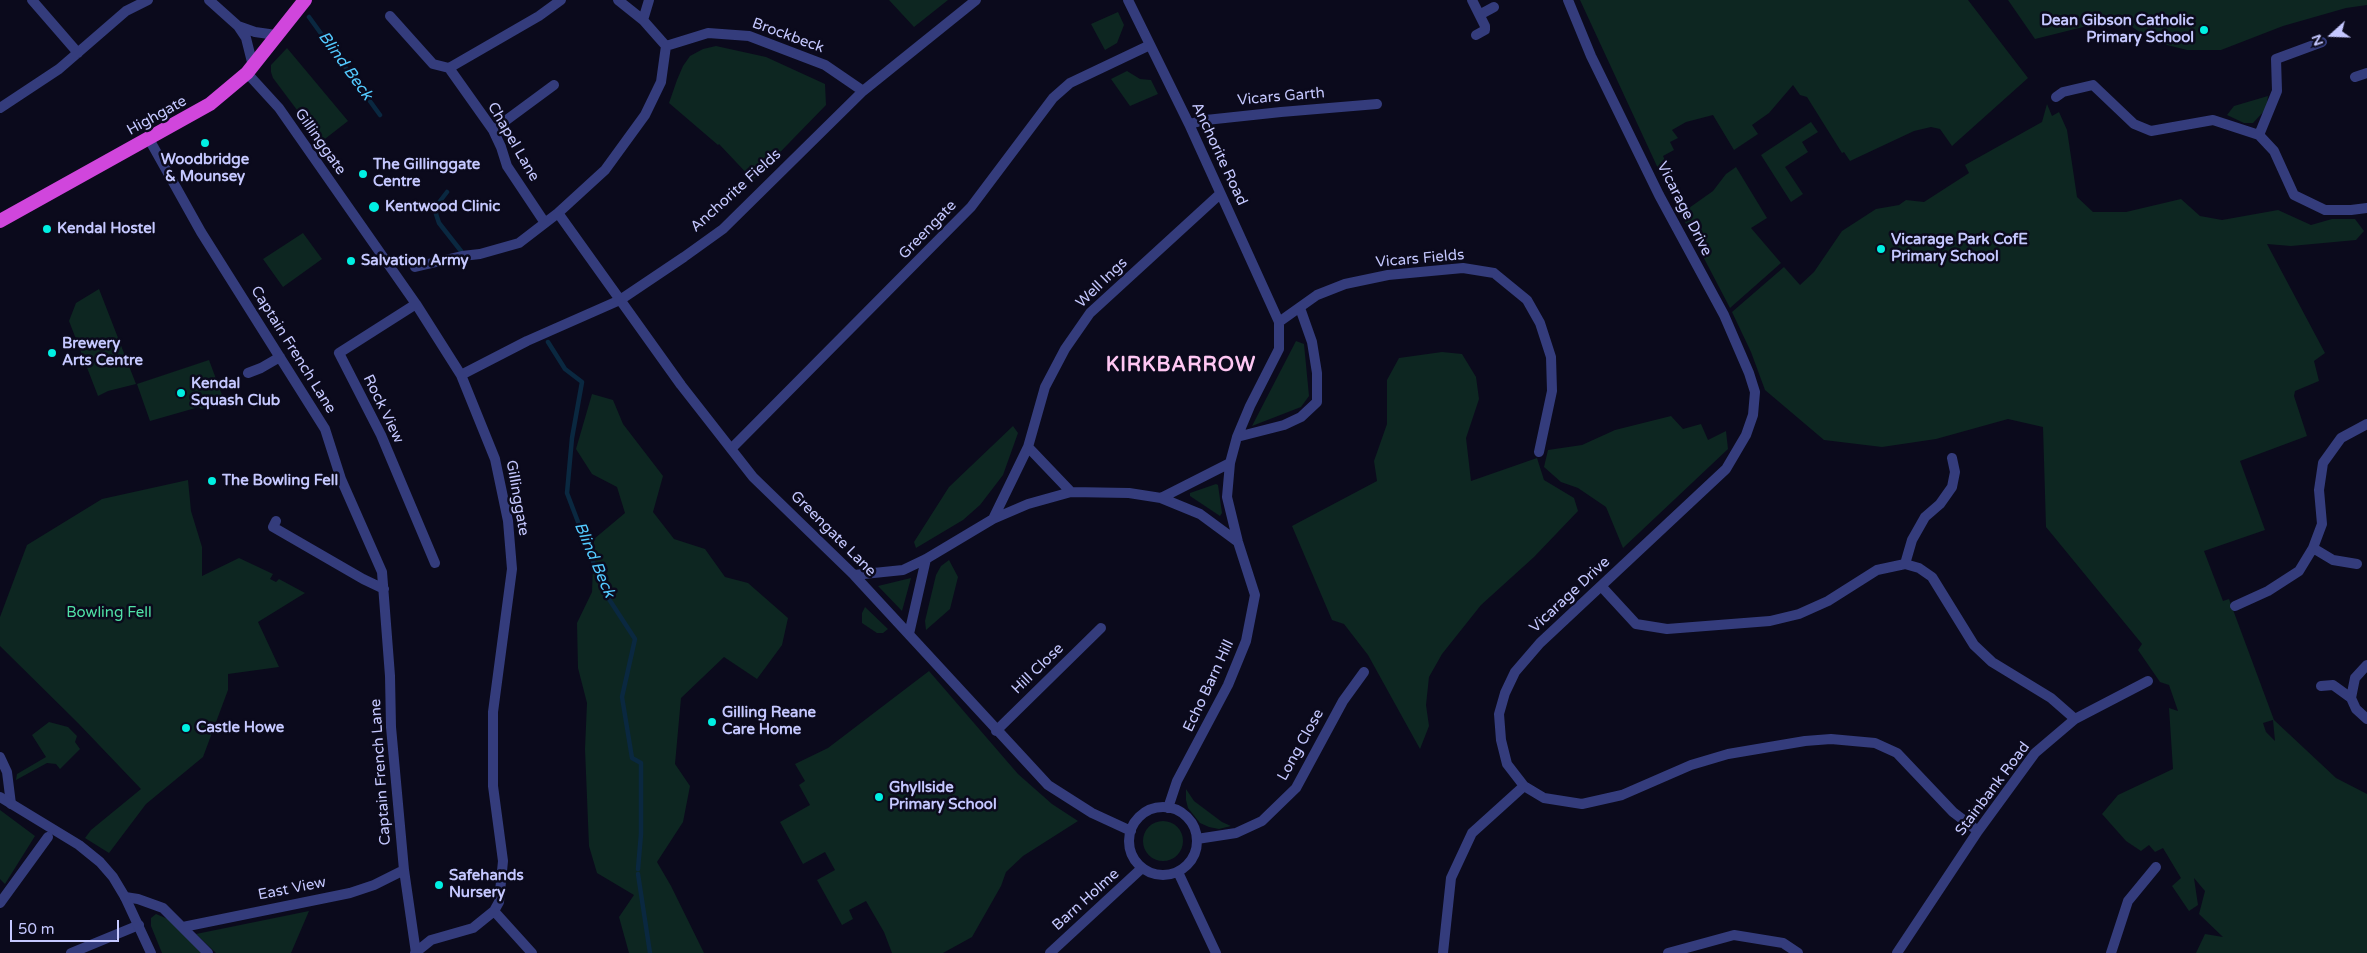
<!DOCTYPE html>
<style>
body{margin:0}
#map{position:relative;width:2367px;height:953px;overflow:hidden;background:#0b0a1c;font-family:"Varela Round",sans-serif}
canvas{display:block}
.north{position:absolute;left:2307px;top:10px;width:50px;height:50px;-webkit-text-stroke:4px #0b0a1c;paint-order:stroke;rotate:250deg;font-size:14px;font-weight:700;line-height:20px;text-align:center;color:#c5c8ff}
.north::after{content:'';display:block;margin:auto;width:18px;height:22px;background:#c5c8ff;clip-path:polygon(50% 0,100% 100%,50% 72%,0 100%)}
.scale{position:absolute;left:10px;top:920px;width:109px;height:22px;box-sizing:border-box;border:2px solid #c5c8ff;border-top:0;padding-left:6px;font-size:15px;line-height:18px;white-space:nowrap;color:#c5c8ff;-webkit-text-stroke:4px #0b0a1c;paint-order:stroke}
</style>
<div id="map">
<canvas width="2367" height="953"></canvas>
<div class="north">N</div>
<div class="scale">50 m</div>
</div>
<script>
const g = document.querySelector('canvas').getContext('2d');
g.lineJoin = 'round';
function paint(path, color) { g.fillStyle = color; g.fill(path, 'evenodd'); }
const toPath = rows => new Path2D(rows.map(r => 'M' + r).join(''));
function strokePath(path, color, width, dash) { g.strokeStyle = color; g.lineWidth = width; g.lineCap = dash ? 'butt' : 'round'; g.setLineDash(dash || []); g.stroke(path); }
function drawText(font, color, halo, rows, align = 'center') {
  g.font = font + ' "Varela Round",sans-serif'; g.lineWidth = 5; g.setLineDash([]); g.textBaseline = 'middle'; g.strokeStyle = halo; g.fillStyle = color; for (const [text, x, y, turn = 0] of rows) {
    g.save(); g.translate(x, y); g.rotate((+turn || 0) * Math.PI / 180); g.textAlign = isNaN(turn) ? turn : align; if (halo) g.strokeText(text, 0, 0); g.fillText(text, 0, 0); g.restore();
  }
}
const green = toPath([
 [889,0,948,0,914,27],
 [1580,0,1968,0,2028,78,1952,146,1940,129,1931,127,1914,131,1850,161,1844,152,1842,153,1807,97,1800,95,1793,85,1769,113,1752,125,1758,134,1734,150,1713,115,1686,122,1672,130,1678,138,1670,142,1674,150,1663,156,1680,192,1668,190],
 [2008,0,2367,0,2367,5,2346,8,2283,26,2221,50,2187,50,2167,45,2144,35,2119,18,2035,39],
 [1118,12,1124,25,1117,43,1105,50,1091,24],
 [716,46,766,57,825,84,826,105,753,180,719,144,718,145,669,103,677,80,683,66,690,56,703,49],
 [287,48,348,121,321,142,273,78,271,72,271,65],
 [1127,71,1140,79,1151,80,1158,94,1130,106,1111,79],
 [2268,96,2266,109,2253,123,2244,123,2227,115,2234,106],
 [2047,104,2052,116,2059,112,2067,130,2077,197,2093,212,2126,212,2181,199,2200,216,2222,220,2278,210,2311,225,2332,219,2355,219,2364,231,2356,240,2291,246,2267,244,2325,353,2314,361,2319,381,2295,391,2294,396,2307,436,2240,461,2265,530,2204,551,2223,601,2229,599,2274,720,2336,778,2367,794,2367,953,2196,953,2205,934,2223,937,2199,914,2205,891,2194,878,2198,905,2189,911,2172,886,2181,878,2163,848,2155,852,2149,845,2141,851,2126,841,2102,814,2118,795,2173,769,2169,708,2178,711,2169,685,2160,682,2138,650,2142,644,2046,527,2043,427,2008,419,1936,439,1882,447,1824,440,1765,390,1751,352,1732,312,1784,267,1800,285,1814,272,1842,231,1876,209,1899,205,1906,200,1924,202,1969,173,1965,165,2042,122],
 [2273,720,2275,741,2266,732,2263,723],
 [1811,122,1818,132,1802,142,1808,152,1785,167,1803,194,1791,202,1761,155],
 [1736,167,1767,218,1751,228,1781,263,1730,308,1685,222,1689,208,1713,191,1726,174],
 [303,233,322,259,283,287,263,259],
 [99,289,136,384,108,391,98,396,69,321,76,303],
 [1296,341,1304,344,1309,396,1301,407,1252,426],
 [1442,352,1462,354,1476,377,1479,399,1466,438,1471,481,1537,458,1544,480,1574,498,1578,511,1534,557,1481,605,1442,654,1429,677,1426,705,1429,726,1420,749,1368,655,1344,624,1332,620,1292,526,1377,481,1374,461,1387,424,1387,380,1399,358],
 [209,360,225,403,201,409,199,407,150,421,137,384],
 [592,394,613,400,623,424,663,476,653,512,674,539,705,549,725,577,748,583,788,618,782,645,757,679,724,657,681,698,675,764,690,786,683,822,657,862,671,886,704,953,629,953,619,917,634,895,597,873,589,846,585,749,587,703,578,668,577,623,592,592,594,539,625,513,617,487,592,474,576,449],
 [1671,416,1683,429,1701,424,1708,440,1726,431,1728,449,1623,548,1606,507,1578,488,1561,482,1544,467,1548,450,1582,445,1615,430],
 [1013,426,1018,433,1003,475,980,505,963,520,916,548,914,542,949,487],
 [188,480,191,511,202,547,202,576,239,558,273,574,270,579,276,582,279,579,305,593,258,622,279,667,228,674,228,690,203,757,146,804,109,853,85,838,91,830,141,789,78,723,0,646,0,617,27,545,102,499],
 [1216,484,1218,485,1222,513,1220,516,1190,496,1190,493],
 [949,560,958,577,950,609,926,630,925,621,936,575,941,566],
 [911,578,902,611,878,586],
 [865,607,888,629,883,633,877,633,862,623,862,613],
 [929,671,1018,774,1052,804,1078,821,1023,856,1006,872,1001,886,972,937,943,953,892,953,884,932,866,901,849,910,853,919,842,925,817,880,835,870,825,852,803,864,780,822,810,805,799,785,805,781,795,764,828,748],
 [49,722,68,727,77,736,75,742,80,749,60,769,56,764,47,763,16,780,17,774,46,757,32,735],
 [1186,789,1194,801,1222,822,1231,826,1219,829,1209,827,1200,823,1188,808,1186,800],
 [0,810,35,836,5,884,0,879],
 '1143 841a20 20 0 1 1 40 0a20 20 0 1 1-40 0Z',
 [309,911,291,953,216,953,196,934],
 [156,914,168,919,204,953,162,953,151,926,151,918]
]);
const stream = toPath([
 [309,17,380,115],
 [447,192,437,205,436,214,439,223,461,251],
 [548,342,565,369,582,382,572,438,567,493,605,593,635,639,622,697,632,758,641,763,641,834,638,869],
 [638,874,650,953]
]);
const minor = toPath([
 [32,0,78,53],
 [209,0,238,26,246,38,253,66],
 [1128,0,1189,124,1279,322,1279,349,1250,406,1237,437,1230,463,1227,497,1238,542,1255,595,1246,641,1228,685,1177,781,1168,808],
 [1472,0,1485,26,1485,30,1476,35],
 [1568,0,1591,56,1659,195,1724,315,1749,373,1755,392,1753,415,1746,435,1726,469,1540,643,1515,672,1505,693,1499,714,1501,740,1507,764,1524,786,1544,798,1582,804,1622,795,1691,765,1728,754,1805,741,1831,739,1875,743,1897,753,1953,812,1978,831],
 [1481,14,1494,7],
 [390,16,433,64,449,68,493,130,501,147,507,166,545,223],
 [643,20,649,0],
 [238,26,255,32,276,35],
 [666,46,708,33,749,36,825,65,863,91],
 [449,68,539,16,561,0],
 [247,73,279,108,416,304,461,375,495,459,508,521,512,569,493,712,493,786,503,861,499,902,494,911,473,928,431,940,415,953],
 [2355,77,2367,73],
 [2056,97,2063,92,2093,85,2134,124,2151,131,2213,120,2259,135,2274,151,2294,195,2325,210,2351,210,2367,208],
 [0,108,59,69,126,11,148,0],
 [1189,124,1206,120,1281,112,1377,104],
 [493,130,554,85],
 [2259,135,2277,91,2276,59,2322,42],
 [149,139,201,232,325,429,341,479,382,572,390,676,391,727,404,870,416,953],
 [558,213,681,385,753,477,854,575,1048,785,1092,813,1131,831],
 [415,267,462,256,480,254,519,243,558,213,605,170,645,115,661,82,666,46,643,20,618,0],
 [416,304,339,353,381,435,435,563],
 [1279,322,1317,295,1345,284,1388,275,1463,268,1494,273,1527,300,1540,323,1551,357,1552,391,1539,452],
 [248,373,261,368,280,357],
 [461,375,527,341,620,300,684,257,723,229,863,91,976,0],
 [1237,437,1284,425,1301,417,1317,402,1317,373,1312,342,1300,308],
 [731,449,971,207,1053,98,1070,83,1150,45],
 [1071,492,1129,493,1161,498,1200,514,1238,542],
 [1161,498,1230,463],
 [993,519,1028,447,1045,387,1065,349,1090,313,1220,194],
 [276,521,273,527,363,579,384,589],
 [2313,548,2333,560,2357,564],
 [1905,564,1912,540,1925,517,1940,504,1952,487,1955,472,1952,458],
 [854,575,903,570,926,559,993,519,1028,504,1071,492,1028,447],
 [1601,586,1636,624,1667,629,1770,621,1799,614,1828,601,1877,570,1905,564,1919,568,1932,577,1974,645,1992,662,2051,698,2075,719],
 [2235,606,2268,591,2299,571,2313,548,2322,524,2319,490,2323,463,2341,438,2367,424],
 [909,634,926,559],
 [2367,665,2355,678,2351,698,2356,709,2367,719],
 [2321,686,2333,685,2351,698],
 [996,731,1101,628],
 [0,757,7,772,11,804],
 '1129 841a34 34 0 1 1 68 0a34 34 0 1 1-68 0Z',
 [1197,839,1236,833,1262,821,1296,788,1343,701,1364,672],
 [1178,872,1216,953],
 [125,897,138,899,163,908,208,953],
 [0,903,48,837],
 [494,911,532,953],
 [183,927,350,893,374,885,404,870],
 [71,953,139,925],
 [1050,953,1142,868],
 [1443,953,1451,878,1472,833,1524,786],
 [1668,953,1734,935,1783,943,1798,953],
 [1897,953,1978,831,2035,753,2075,719,2148,681],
 [2111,953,2128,901,2156,867]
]);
const tertiary = toPath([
 [0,797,79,845,100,862,113,877,125,897,151,953]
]);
const trunk = toPath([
 [0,221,210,104,247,73,305,0]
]);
const markers = [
 [2204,30,5,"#00f0e3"],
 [205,143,5,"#00f0e3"],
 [363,174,5,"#00f0e3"],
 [374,207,6,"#00f0e3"],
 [47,229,5,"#00f0e3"],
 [1881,249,5,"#00f0e3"],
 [351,261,5,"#00f0e3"],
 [52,353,5,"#00f0e3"],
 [181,393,5,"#00f0e3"],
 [212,481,5,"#00f0e3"],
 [712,722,5,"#00f0e3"],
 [186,728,5,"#00f0e3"],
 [879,797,5,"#00f0e3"],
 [439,885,5,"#00f0e3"]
];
const poiNames = [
 ["Dean Gibson Catholic",2194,21,"right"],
 ["Primary School",2194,38,"right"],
 ["Woodbridge",205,160,"center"],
 ["& Mounsey",205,177,"center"],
 ["The Gillinggate",373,165],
 ["Centre",373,182],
 ["Kentwood Clinic",385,207],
 ["Kendal Hostel",57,229],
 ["Vicarage Park CofE",1891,240],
 ["Primary School",1891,257],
 ["Salvation Army",361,261],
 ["Brewery",62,344],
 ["Arts Centre",62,361],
 ["Kendal",191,384],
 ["Squash Club",191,401],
 ["The Bowling Fell",222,481],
 ["Gilling Reane",722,713],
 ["Care Home",722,730],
 ["Castle Howe",196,728],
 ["Ghyllside",889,788],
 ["Primary School",889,805],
 ["Safehands",449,876],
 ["Nursery",449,893]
];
const streetNames = [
 ["Brockbeck",788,36,20],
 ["Vicars Garth",1281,97,-5],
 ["Highgate",157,116,-29],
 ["Gillinggate",320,142,55],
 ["Chapel Lane",513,142,60],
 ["Anchorite Road",1219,154,65],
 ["Anchorite Fields",736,191,-42],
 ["Vicarage Drive",1684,209,63],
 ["Greengate",928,230,-46],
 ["Vicars Fields",1420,259,-5],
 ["Well Ings",1102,283,-44],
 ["Captain French Lane",293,350,58],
 ["Rock View",383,409,64],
 ["Gillinggate",517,498,80],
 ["Greengate Lane",833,534,45],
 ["Vicarage Drive",1570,595,-43],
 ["Hill Close",1038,669,-44],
 ["Echo Barn Hill",1209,686,-65],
 ["Long Close",1301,745,-61],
 ["Captain French Lane",381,772,-94],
 ["Stainbank Road",1993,789,-53],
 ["East View",292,889,-11],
 ["Barn Holme",1086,900,-42]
];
const parkNames = [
 ["Bowling Fell",109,613]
];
const waterNames = [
 ["Blind Beck",345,66,54],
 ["Blind Beck",594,560,67]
];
const districtNames = [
 ["KIRKBARROW",1181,366]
];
paint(green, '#0d2621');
strokePath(stream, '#0a2840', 4.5);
strokePath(minor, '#343c7c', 10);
strokePath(tertiary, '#343c7c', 10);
strokePath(trunk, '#d046dc', 14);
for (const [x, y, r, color] of markers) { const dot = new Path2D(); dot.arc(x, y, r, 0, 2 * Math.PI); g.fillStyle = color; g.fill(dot); strokePath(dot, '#0b0a1c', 2); }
drawText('bold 15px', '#c5c8ff', '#0b0a1c', poiNames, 'left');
drawText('15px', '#c5c8ff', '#0b0a1c', streetNames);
drawText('15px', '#50e1a6', '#0b0a1c', parkNames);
drawText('italic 16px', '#53caff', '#0b0a1c', waterNames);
g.letterSpacing = '1px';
drawText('bold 20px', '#ffc7f3', '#0b0a1c', districtNames);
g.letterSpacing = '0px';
</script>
